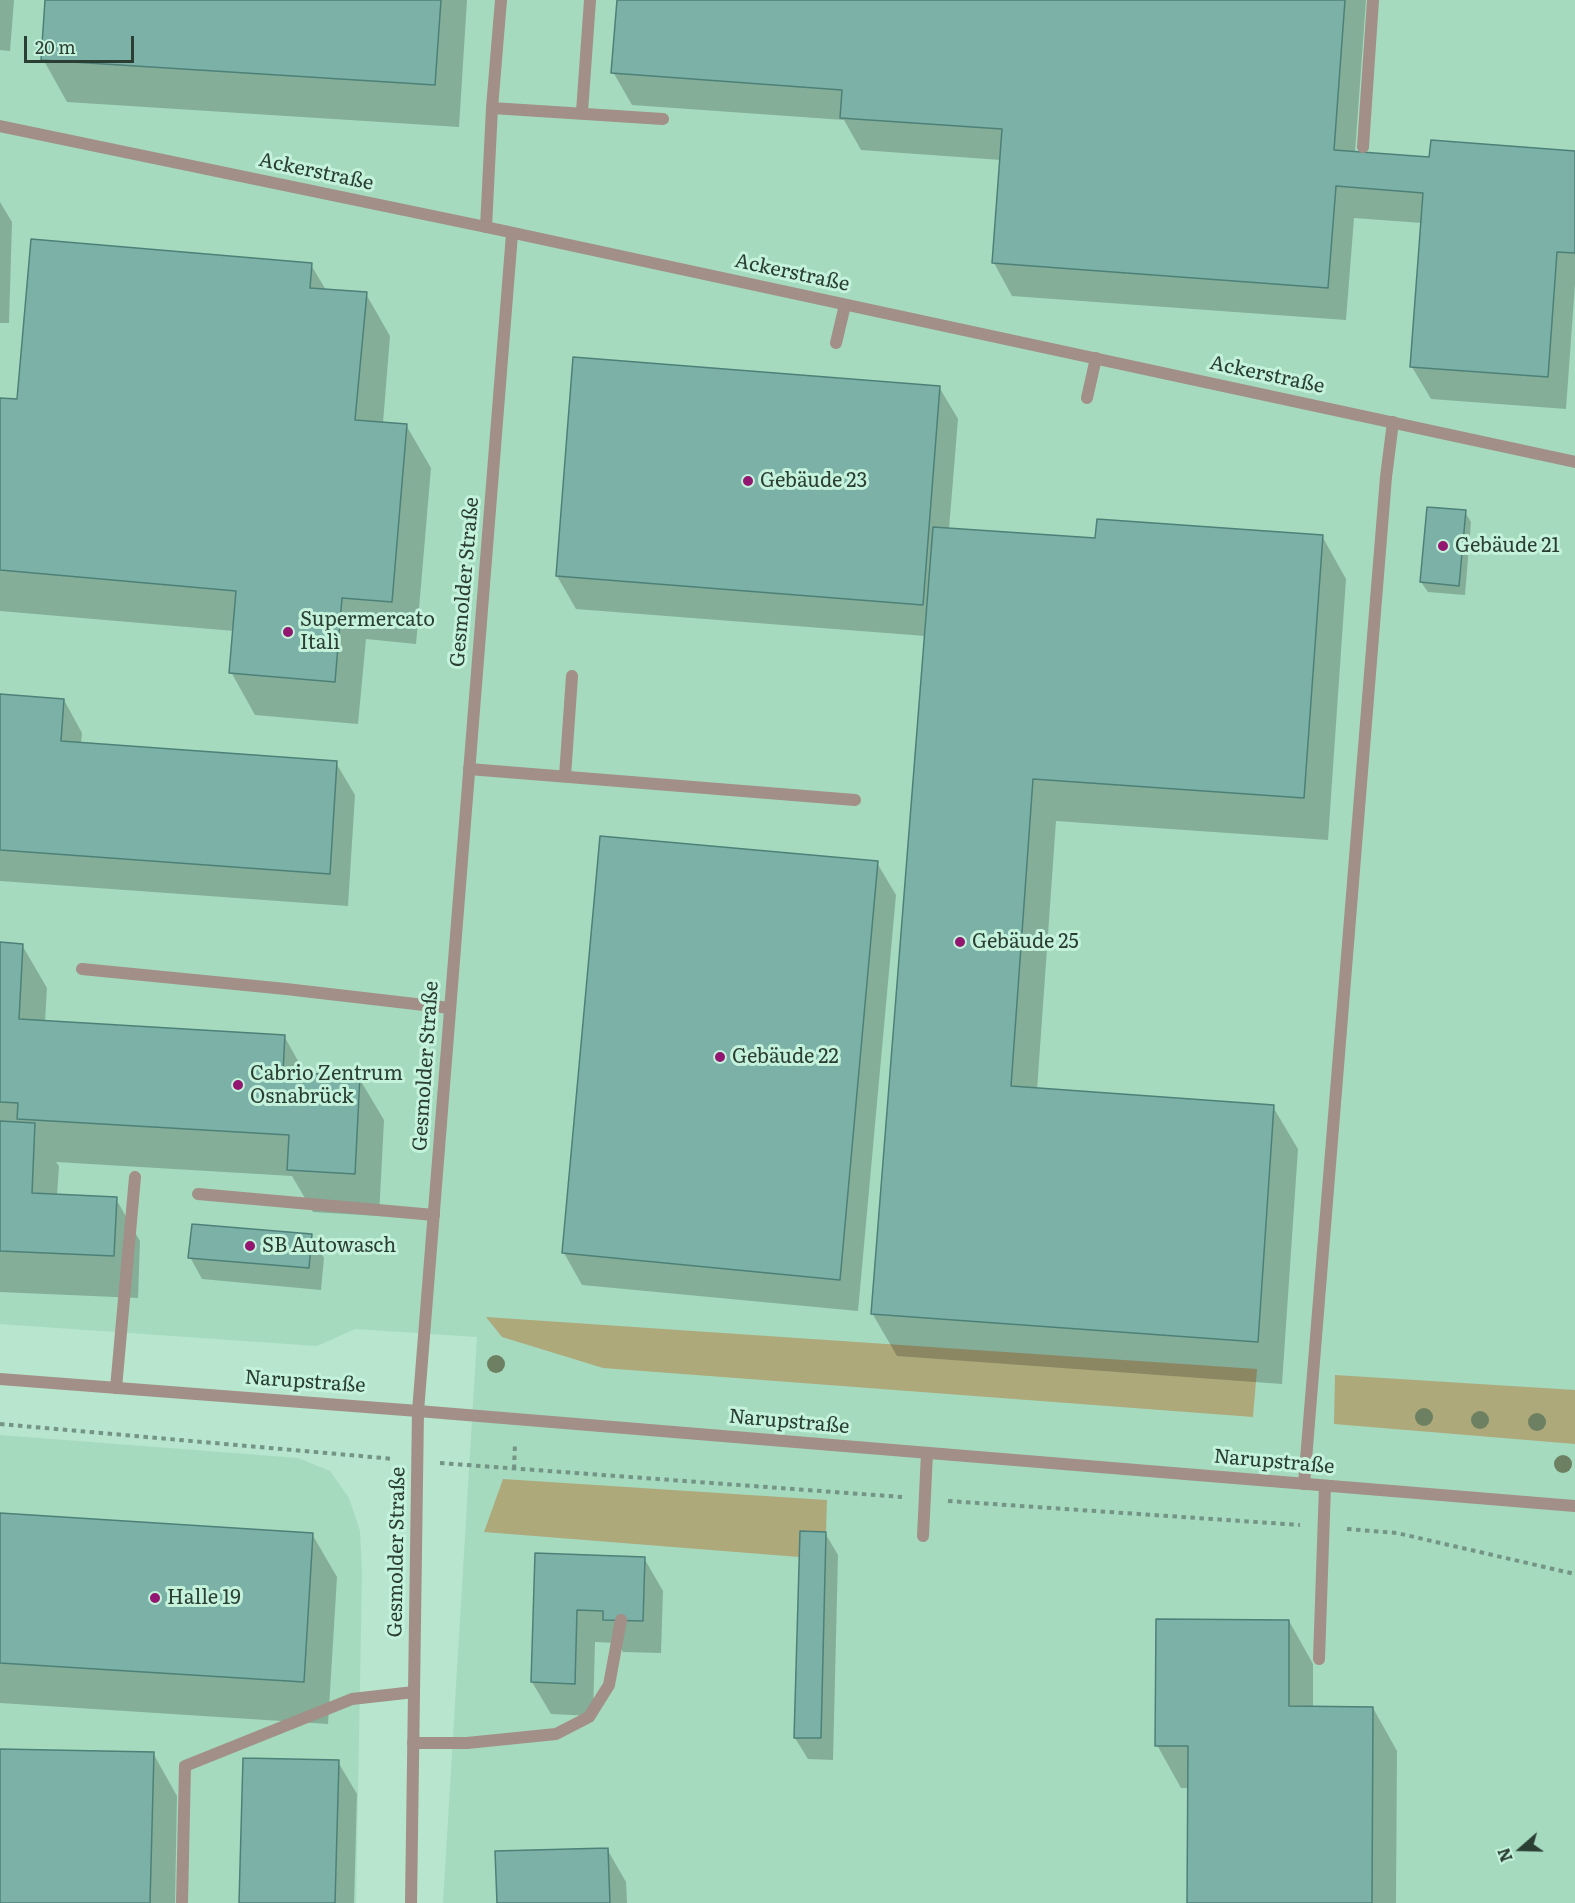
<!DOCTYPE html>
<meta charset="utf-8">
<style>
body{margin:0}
#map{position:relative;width:1575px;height:1903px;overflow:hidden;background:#b7e5ce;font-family:Literata,serif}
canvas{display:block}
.north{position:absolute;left:1491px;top:1819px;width:60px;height:60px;-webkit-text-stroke:4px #c4f2db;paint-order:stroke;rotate:250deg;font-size:16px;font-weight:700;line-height:24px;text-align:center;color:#2b3e34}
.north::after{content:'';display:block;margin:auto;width:21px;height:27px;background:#2b3e34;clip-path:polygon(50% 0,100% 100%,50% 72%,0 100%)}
.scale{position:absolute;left:24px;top:36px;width:110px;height:27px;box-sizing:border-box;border:3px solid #2b3e34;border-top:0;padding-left:8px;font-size:18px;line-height:21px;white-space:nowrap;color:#2b3e34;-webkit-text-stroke:4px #c4f2db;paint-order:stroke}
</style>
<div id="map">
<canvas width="1575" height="1903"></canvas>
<div class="north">N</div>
<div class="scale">20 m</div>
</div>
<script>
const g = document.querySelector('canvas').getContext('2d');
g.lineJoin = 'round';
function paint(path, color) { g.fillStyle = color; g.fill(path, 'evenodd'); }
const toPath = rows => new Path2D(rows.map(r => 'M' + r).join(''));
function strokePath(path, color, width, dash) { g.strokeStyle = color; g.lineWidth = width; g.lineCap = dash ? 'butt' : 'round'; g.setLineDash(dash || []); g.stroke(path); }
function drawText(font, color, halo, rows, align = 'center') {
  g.font = font + ' Literata,serif'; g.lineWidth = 6; g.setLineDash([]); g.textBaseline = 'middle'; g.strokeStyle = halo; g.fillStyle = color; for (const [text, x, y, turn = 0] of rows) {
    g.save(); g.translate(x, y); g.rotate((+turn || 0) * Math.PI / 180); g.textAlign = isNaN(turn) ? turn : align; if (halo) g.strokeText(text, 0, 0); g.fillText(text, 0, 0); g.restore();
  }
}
const built = toPath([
 [0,0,1575,0,1575,1903,443,1903,477,1337,355,1329,317,1346,0,1324],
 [0,1435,298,1458,330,1471,349,1498,360,1531,362,1573,356,1903,0,1903]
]);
const green = toPath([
 [486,1317,1257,1369,1253,1417,603,1368,502,1337],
 [1335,1375,1575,1390,1575,1444,1334,1424],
 [503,1479,827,1500,826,1532,801,1531,799,1557,484,1532]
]);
const shadow = toPath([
 [0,0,14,0,10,51,0,50],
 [46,0,467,0,459,127,67,102,43,59],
 [618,0,1366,0,1355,153,1431,159,1575,152,1575,284,1566,409,1431,399,1412,367,1422,223,1354,218,1346,320,1012,296,994,263,1001,160,861,150,844,120,632,105,613,72],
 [0,202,12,222,9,323,0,323],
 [311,265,326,290,366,294,390,336,383,423,406,425,431,468,416,644,366,639,358,724,255,715,231,672,234,631,0,611,0,399,18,401],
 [939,387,958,419,949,529,1097,540,1322,536,1346,579,1328,840,1056,821,1037,1090,1273,1107,1298,1149,1282,1384,897,1356,872,1313,925,636,576,609,557,576],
 [1465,512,1471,522,1465,595,1428,592,1421,582],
 [0,696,64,700,82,733,81,744,336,763,355,795,348,906,0,881],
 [877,863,896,895,858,1311,582,1285,564,1253],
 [0,944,22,945,47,988,45,1022,284,1036,306,1075,359,1078,384,1120,379,1216,313,1212,292,1176,56,1162,59,1166,57,1196,116,1199,140,1241,138,1298,0,1292],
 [311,1236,324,1258,321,1290,202,1279,190,1257],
 [0,1515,312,1534,337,1577,328,1724,0,1703],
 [825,1533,838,1555,833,1760,808,1759,795,1738],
 [536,1555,644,1558,663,1591,661,1653,623,1652,618,1643,595,1642,593,1716,551,1714,532,1682],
 [1289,1621,1313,1664,1313,1708,1373,1708,1397,1751,1396,1903,1188,1903,1189,1788,1181,1788,1157,1745],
 [0,1751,153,1753,177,1796,175,1903,0,1903],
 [338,1762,357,1794,354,1903,241,1903],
 [607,1849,626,1882,627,1903,499,1903]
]);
const building = toPath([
 [45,0,441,0,435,85,41,60,45,0],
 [617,0,1345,0,1334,150,1429,157,1431,140,1575,151,1575,253,1557,252,1548,377,1410,367,1423,193,1336,186,1328,288,992,263,1002,129,840,118,842,90,611,73,617,0],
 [31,239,312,263,310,288,367,292,355,420,407,424,392,602,342,598,335,682,229,673,236,591,0,570,0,398,17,399,31,239],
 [573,357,940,386,923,605,556,576,573,357],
 [1427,507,1466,510,1459,586,1420,582,1427,507],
 [1097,519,1323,535,1304,798,1033,779,1011,1086,1274,1105,1258,1342,871,1314,933,527,1095,538,1097,519],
 [0,694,64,699,61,741,337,761,330,874,0,850,0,694],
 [600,836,878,861,840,1280,562,1253,600,836],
 [0,942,23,944,19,1019,285,1035,283,1072,360,1076,355,1174,287,1170,289,1135,17,1119,18,1103,0,1102,0,942],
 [0,1121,35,1123,32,1193,117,1197,114,1256,0,1251,0,1121],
 [192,1224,312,1234,309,1268,188,1258,192,1224],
 [0,1513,313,1533,304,1682,0,1663,0,1513],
 [800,1531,826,1532,821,1738,794,1738,800,1531],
 [535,1553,645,1557,643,1621,603,1620,603,1611,577,1610,575,1684,531,1682,535,1553],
 [1156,1619,1289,1620,1289,1706,1373,1707,1372,1903,1187,1903,1188,1746,1155,1746,1156,1619],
 [0,1749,154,1752,150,1903,0,1903,0,1749],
 [243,1758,339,1760,335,1903,239,1903,243,1758],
 [608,1848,610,1903,497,1903,495,1851,608,1848]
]);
const path = toPath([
 [0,1424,394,1459],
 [440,1463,902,1497],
 [514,1469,515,1443],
 [948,1501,1300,1525],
 [1347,1529,1397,1533,1575,1574]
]);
const service = toPath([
 [492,108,663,119],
 [582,112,590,0],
 [1363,147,1373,0],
 [486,227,492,108,501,0],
 [836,343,845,305],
 [1087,398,1096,358],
 [469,769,855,800],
 [565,776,572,676],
 [82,969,286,989,450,1008],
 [198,1194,434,1215],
 [116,1388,135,1177],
 [1304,1484,1386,477,1393,422],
 [923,1536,927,1453],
 [1319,1659,1325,1486],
 [413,1743,467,1743,556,1734,589,1717,609,1685,621,1620],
 [182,1903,185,1766,352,1699,414,1692]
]);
const minor = toPath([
 [0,126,486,227,1575,462],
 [411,1903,418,1411,512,234]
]);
const tertiary = toPath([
 [0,1379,418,1411,1575,1506]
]);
const trees = [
 [496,1364],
 [1424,1417],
 [1480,1420],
 [1537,1422],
 [1563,1464]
];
const markers = [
 [748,481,6,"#931670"],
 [1443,546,6,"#931670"],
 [288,632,6,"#931670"],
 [960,942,6,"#931670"],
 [720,1057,6,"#931670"],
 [238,1085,6,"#931670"],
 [250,1246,6,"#931670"],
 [155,1598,6,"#931670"]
];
const streetNames = [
 ["Ackerstraße",316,172,12],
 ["Ackerstraße",792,273,12],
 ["Ackerstraße",1267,375,12],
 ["Gesmolder Straße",465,582,-85],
 ["Gesmolder Straße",426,1066,-86],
 ["Narupstraße",305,1382,4],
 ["Narupstraße",789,1422,5],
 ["Narupstraße",1274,1462,5],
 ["Gesmolder Straße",397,1552,-89]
];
const poiNames = [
 ["Gebäude 23",760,481],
 ["Gebäude 21",1455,546],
 ["Supermercato",300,620],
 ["Italì",300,643],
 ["Gebäude 25",972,942],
 ["Gebäude 22",732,1057],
 ["Cabrio Zentrum",250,1074],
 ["Osnabrück",250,1097],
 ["SB Autowasch",262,1246],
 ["Halle 19",167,1598]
];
paint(built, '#a5dabf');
paint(green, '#aea97b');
paint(shadow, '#0003');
paint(building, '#7cb1a8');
strokePath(building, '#4d8178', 1.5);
strokePath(path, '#749585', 4, [4.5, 4.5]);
strokePath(service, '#a28f87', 12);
strokePath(minor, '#a28f87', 12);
strokePath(tertiary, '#a28f87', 12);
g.fillStyle = '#6d8062';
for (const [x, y] of trees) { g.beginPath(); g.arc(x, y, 9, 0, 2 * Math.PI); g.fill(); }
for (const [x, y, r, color] of markers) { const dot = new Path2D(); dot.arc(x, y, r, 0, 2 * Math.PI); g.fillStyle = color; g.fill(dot); strokePath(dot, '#c4f2db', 2); }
drawText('20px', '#2b3e34', '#c4f2db', streetNames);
drawText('20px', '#2b3e34', '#c4f2db', poiNames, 'left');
</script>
